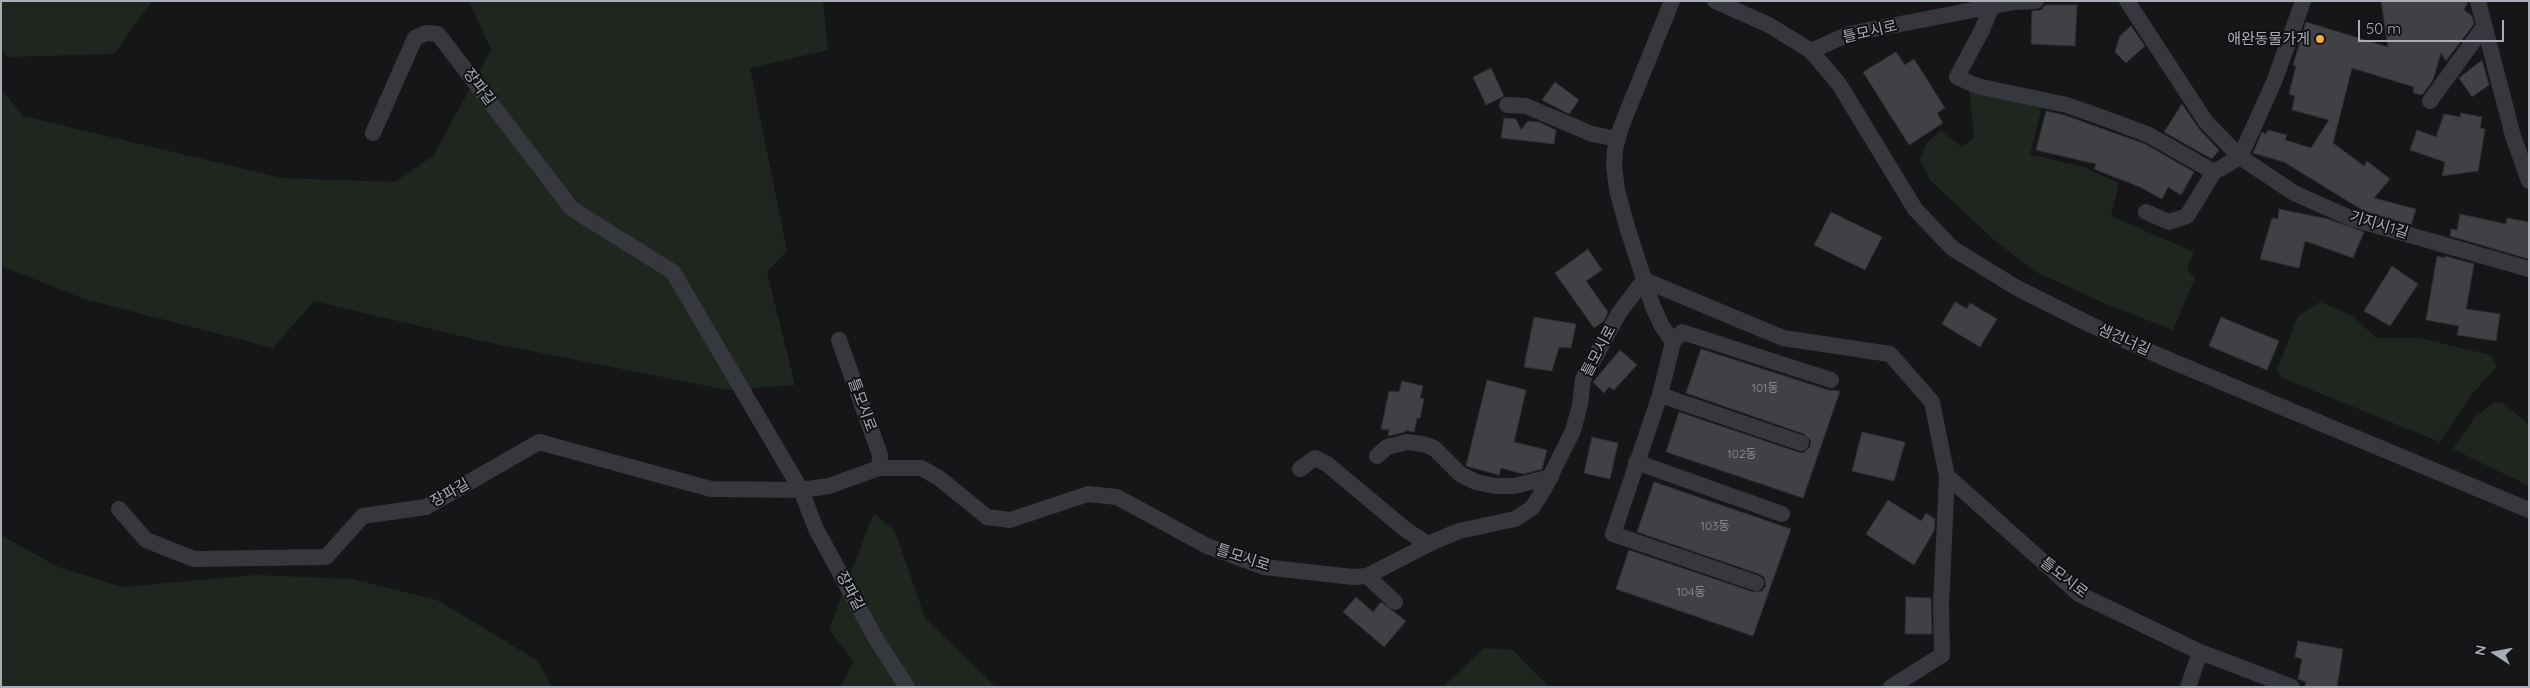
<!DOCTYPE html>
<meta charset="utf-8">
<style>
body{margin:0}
#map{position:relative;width:2530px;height:688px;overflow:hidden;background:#161618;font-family:Quicksand,sans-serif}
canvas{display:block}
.frame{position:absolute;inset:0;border:2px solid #a8adb8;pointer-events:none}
.north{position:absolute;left:2470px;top:628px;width:50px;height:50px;-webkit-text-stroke:4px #111113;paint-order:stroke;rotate:281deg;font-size:14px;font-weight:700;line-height:20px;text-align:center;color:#a8adb8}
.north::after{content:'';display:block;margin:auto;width:18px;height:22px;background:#a8adb8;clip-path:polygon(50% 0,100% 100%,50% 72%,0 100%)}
.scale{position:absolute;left:2358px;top:20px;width:146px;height:22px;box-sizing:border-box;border:2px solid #a8adb8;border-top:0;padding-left:6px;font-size:15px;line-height:18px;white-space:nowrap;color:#a8adb8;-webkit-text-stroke:4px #111113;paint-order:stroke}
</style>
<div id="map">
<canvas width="2530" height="688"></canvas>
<div class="frame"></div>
<div class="north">N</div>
<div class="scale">50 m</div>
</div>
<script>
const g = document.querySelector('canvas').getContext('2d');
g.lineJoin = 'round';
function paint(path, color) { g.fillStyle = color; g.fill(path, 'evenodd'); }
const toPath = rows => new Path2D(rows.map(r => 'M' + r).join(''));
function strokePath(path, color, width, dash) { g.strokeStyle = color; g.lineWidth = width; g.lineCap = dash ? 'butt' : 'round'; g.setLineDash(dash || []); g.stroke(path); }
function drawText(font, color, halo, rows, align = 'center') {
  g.font = font + ' Quicksand,"Noto Sans KR",sans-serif'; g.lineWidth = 4; g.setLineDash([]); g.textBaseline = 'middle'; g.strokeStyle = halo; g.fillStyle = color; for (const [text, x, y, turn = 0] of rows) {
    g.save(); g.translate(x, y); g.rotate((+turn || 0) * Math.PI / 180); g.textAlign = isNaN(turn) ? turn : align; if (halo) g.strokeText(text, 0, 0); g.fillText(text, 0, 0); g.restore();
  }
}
const green = toPath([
 [1,1,152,1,114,54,7,57,1,49],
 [469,1,823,1,828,50,750,68,787,251,767,272,795,385,728,390,486,342,314,301,273,348,84,299,1,266,1,89,23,116,282,178,395,182,433,156,491,50],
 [1969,90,2042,106,2030,154,2083,167,2119,183,2111,216,2194,252,2187,270,2195,278,2173,330,2104,303,2036,272,1993,239,1930,180,1920,160,1927,142,1941,131,1962,147,1974,138],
 [2320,302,2353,316,2376,338,2420,338,2490,355,2497,366,2469,398,2440,442,2282,378,2277,369,2298,316],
 [2494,402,2503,403,2529,425,2529,486,2453,449,2475,417],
 [874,513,895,531,925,618,996,687,841,687,853,661,829,629],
 [1,535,58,567,122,587,256,575,352,579,437,600,538,661,552,687,1,687],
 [1484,648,1513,650,1549,687,1443,687]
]);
const building = toPath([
 [2381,1,2468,1,2464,10,2472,16,2474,24,2446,61,2441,53,2433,80,2422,95,2413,93,2414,87,2352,68,2333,143,2364,166,2367,161,2390,179,2374,198,2416,209,2411,225,2364,211,2284,162,2253,153,2262,132,2266,134,2268,130,2287,135,2285,140,2311,148,2329,120,2292,110,2295,96,2289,94,2296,66,2293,65,2306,22,2388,47,2381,1],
 [2045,5,2077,5,2075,46,2031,44,2032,11,2041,10,2045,5],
 [2131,26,2145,46,2126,63,2115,52,2120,36,2131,26],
 [1896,52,1905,65,1914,59,1945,108,1937,113,1943,123,1909,145,1863,72,1896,52],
 [2482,60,2489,85,2472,97,2459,78,2482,60],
 [1491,68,1504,96,1486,105,1473,77,1491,68],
 [1555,82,1579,100,1569,114,1542,100,1555,82],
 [2182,104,2199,129,2219,150,2212,159,2164,132,2182,104],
 [2046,111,2064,115,2145,144,2194,172,2181,195,2168,187,2162,199,2140,187,2094,169,2096,164,2036,150,2046,111],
 [2461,113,2482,117,2480,128,2485,129,2478,171,2442,176,2445,162,2410,150,2417,130,2436,137,2444,114,2460,117,2461,113],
 [1504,118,1516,119,1521,130,1528,121,1539,122,1556,130,1554,144,1501,138,1504,118],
 [2279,209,2328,219,2364,232,2353,258,2305,241,2299,268,2260,259,2272,218,2278,219,2279,209],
 [1831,212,1882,237,1865,270,1814,245,1831,212],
 [2460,214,2506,224,2507,218,2529,222,2529,259,2450,236,2451,229,2457,230,2460,214],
 [1588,249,1602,270,1586,281,1608,312,1604,321,1594,328,1555,273,1588,249],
 [2437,256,2445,258,2445,256,2474,264,2466,309,2500,314,2496,341,2457,335,2459,326,2426,320,2437,256],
 [2392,266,2418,284,2390,326,2364,311,2392,266],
 [1955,302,1967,309,1970,303,1997,319,1980,347,1942,324,1955,302],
 [1534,317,1576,324,1571,348,1559,347,1552,371,1524,367,1534,317],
 [2221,317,2279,341,2267,370,2209,346,2221,317],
 [1701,349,1828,390,1840,391,1803,498,1666,452,1679,412,1798,452,1803,453,1810,447,1811,441,1804,434,1686,393,1701,349],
 [1620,350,1637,365,1614,390,1609,387,1604,393,1593,382,1620,350],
 [1487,380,1526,390,1514,442,1547,450,1542,469,1523,474,1501,468,1499,475,1466,466,1487,380],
 [1402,381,1423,386,1420,398,1424,399,1420,418,1417,418,1414,432,1405,430,1405,432,1388,436,1389,430,1381,429,1389,391,1399,392,1402,381],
 [1862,432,1905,442,1894,481,1852,471,1862,432],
 [1592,437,1618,443,1610,479,1584,473,1592,437],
 [1654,482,1791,529,1753,636,1616,589,1629,550,1753,592,1762,591,1766,586,1764,577,1759,574,1637,532,1654,482],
 [1888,500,1921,521,1926,513,1935,519,1934,531,1914,565,1866,534,1888,500],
 [1356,597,1373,612,1381,602,1406,621,1384,647,1343,612,1356,597],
 [1906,597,1931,598,1932,634,1905,634,1906,597],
 [2298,641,2343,649,2337,687,2305,687,2306,682,2298,679,2302,659,2295,657,2298,641]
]);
const street = toPath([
 [1672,1,1621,127,1615,149,1614,165,1617,190,1627,227,1653,307,1662,326,1673,342,1682,332,1831,380],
 [1715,1,1769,25,1811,51,1839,84,1915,209,1952,248,2017,288,2091,325,2162,357,2529,510],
 [2127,1,2206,122,2240,157,2294,193,2350,218,2529,269],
 [2478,1,2513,136,2529,181],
 [1991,8,1982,30,1957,77,1977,86,2067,105,2109,120,2149,135,2214,172,2187,216,2169,222,2146,212],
 [1811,51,1849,34,2014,2,2036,1],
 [2430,101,2483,28],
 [1507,105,1526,106,1592,134,1618,139],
 [373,133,415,38,426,33,438,34,572,209,673,272,801,490,816,529,876,639,907,687],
 [2214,172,2240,157,2274,82,2303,1],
 [839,340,880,455,879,468],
 [1673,342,1660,395,1613,534,1756,583],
 [1660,395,1801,443],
 [1377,456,1387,447,1407,442,1423,444,1434,448,1460,474,1476,482,1495,486,1514,486,1551,477],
 [1636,462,1782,514],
 [1300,469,1315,458,1327,464,1406,530,1428,544],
 [119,509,146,540,194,559,326,557,363,516,426,507,539,442,711,489,801,490,829,486,879,468,921,468,939,478,987,517,1010,520,1088,494,1117,497,1207,546,1264,567,1353,577,1367,576,1435,541,1459,531,1515,519,1532,508,1544,489,1573,431,1580,405,1583,379,1619,313,1644,280,1783,338,1890,354,1932,402,1947,476,2079,594,2200,652,2188,687],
 [1367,576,1395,602],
 [2200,652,2292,687],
 [1891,687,1942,655,1941,605,1947,476]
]);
const markers = [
 [2320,39,5,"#f2b134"]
];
const numberNames = [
 ["101동",1765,388],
 ["102동",1742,454],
 ["103동",1715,526],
 ["104동",1691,592]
];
const streetNames = [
 ["틀모시로",1870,32,-13],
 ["장파길",479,87,53],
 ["기지시1길",2379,225,17],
 ["샘건너길",2124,340,24],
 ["틀모시로",1599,351,-62],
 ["틀모시로",862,405,70],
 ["장파길",450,493,-29],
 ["틀모시로",1243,558,18],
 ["틀모시로",2064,578,38],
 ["장파길",850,591,62]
];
const poiNames = [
 ["애완동물가게",2310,39]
];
paint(green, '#1e261f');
paint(building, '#404145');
strokePath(building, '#303034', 1);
strokePath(street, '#37383d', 16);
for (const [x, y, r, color] of markers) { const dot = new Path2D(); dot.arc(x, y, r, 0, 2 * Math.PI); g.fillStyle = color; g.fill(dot); strokePath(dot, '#111113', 2); }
drawText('12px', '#8e929b', null, numberNames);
drawText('15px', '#a8adb8', '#111113', streetNames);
drawText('15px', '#a8adb8', '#111113', poiNames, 'right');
</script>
